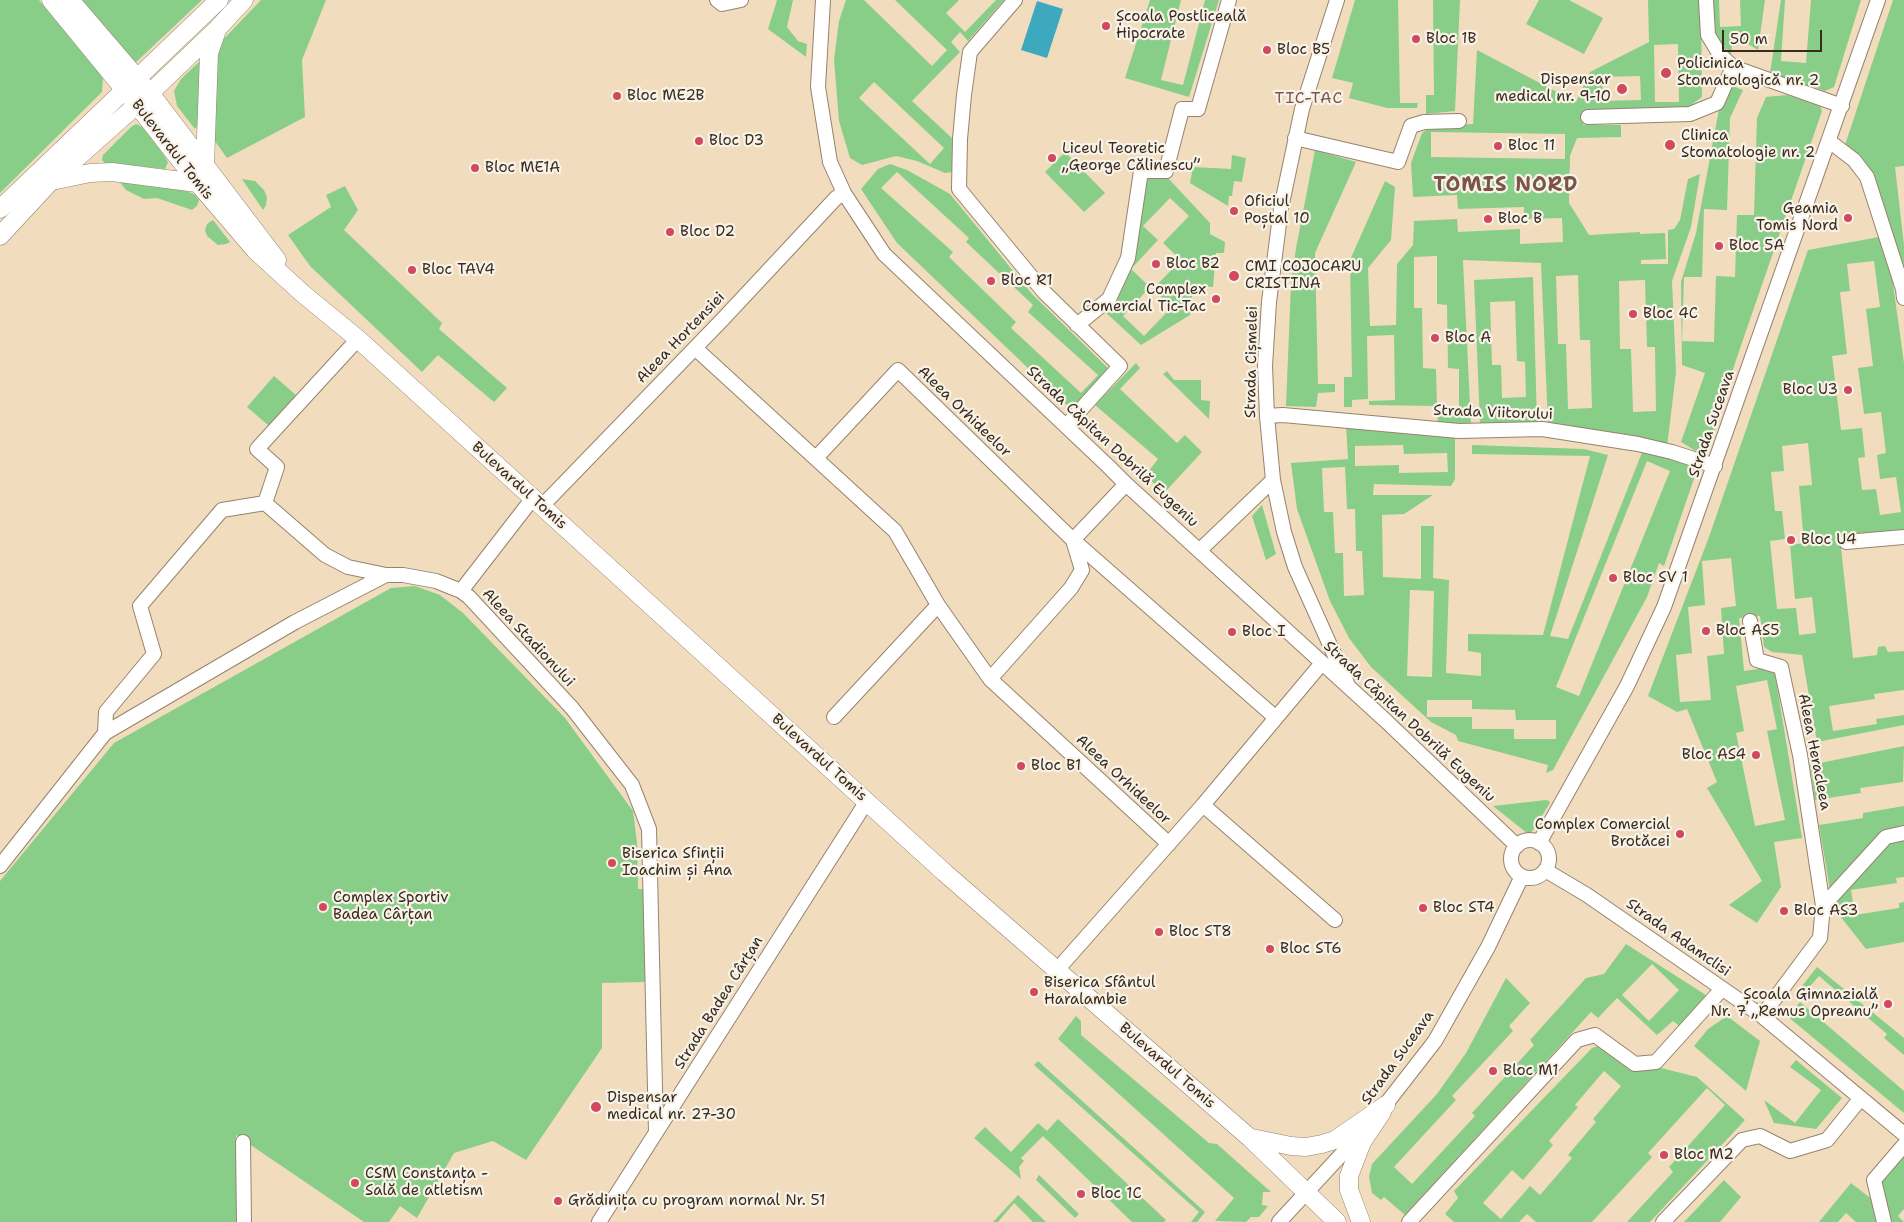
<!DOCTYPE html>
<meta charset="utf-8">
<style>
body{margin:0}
#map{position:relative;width:1904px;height:1222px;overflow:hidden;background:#f2dcbe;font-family:"Shantell Sans",sans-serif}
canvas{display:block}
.scale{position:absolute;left:1722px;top:30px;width:100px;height:22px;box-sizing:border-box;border:2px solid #3b2a1e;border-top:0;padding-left:6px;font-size:15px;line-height:18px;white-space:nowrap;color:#3b2a1e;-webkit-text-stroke:4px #f7f3e8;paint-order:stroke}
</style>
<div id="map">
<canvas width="1904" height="1222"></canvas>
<div class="scale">50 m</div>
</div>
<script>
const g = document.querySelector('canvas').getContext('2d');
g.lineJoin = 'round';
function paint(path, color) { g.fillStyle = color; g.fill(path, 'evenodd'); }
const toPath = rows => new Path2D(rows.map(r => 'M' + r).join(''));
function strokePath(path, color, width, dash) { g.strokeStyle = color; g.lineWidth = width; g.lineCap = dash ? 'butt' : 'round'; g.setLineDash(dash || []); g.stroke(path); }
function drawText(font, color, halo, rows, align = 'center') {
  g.font = font + ' "Shantell Sans",sans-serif'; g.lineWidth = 4.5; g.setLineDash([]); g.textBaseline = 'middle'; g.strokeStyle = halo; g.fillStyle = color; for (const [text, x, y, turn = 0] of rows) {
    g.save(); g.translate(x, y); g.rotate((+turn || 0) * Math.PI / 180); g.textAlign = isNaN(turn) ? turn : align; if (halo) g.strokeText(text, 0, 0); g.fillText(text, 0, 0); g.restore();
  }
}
const green = toPath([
 [0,0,39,0,103,77,102,92,0,193],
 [79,0,202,0,134,64],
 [261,0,326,0,302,60,305,117,227,158,212,137,218,45],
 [777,0,793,0,787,27,798,41,807,44,806,57,768,29],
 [846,0,864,0,932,66,947,50,895,0,959,0,946,13,965,32,996,0,1004,0,968,41,960,32,951,42,960,52,912,101,953,139,954,166,952,172,945,173,917,161,896,156,862,165,850,158,839,121,834,60,839,21],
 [874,82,944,148,930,164,859,98],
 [1150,0,1181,0,1161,80,1183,85,1205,0,1219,0,1189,97,1125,78],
 [1355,0,1398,0,1400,103,1418,103,1417,108,1387,108,1349,98,1353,83,1332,78],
 [1433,0,1460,0,1455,111,1426,114,1426,95,1434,95],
 [1539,0,1569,0,1603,18,1584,54,1526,24],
 [1648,0,1701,0,1702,97,1683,111,1588,111,1583,125,1621,125,1621,137,1577,138,1570,156,1569,203,1589,235,1640,232,1640,234,1665,233,1666,259,1641,260,1641,264,1668,264,1668,230,1674,229,1680,220,1688,179,1700,174,1691,227,1672,281,1676,372,1667,447,1548,423,1541,263,1463,260,1471,425,1438,424,1437,412,1459,411,1459,369,1448,368,1447,305,1437,304,1437,256,1414,257,1414,308,1422,308,1423,368,1436,369,1437,406,1369,405,1369,401,1395,400,1394,335,1367,336,1368,399,1352,400,1352,407,1344,407,1344,377,1352,377,1350,260,1385,181,1395,187,1391,240,1368,268,1370,326,1396,325,1397,264,1413,245,1414,221,1457,219,1458,232,1520,229,1520,244,1563,242,1562,218,1524,219,1524,207,1458,209,1457,195,1413,197,1411,163,1422,133,1432,126,1473,124,1477,50,1576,102,1590,72,1649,42],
 [1678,44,1679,102,1655,102,1654,45],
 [1640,76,1641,100,1603,101,1602,77],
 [1431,132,1565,134,1565,159,1431,157],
 [1578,275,1580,340,1590,340,1592,408,1568,409,1566,344,1558,344,1556,276],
 [1645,280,1647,347,1655,347,1656,411,1633,412,1631,349,1620,349,1619,281],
 [1712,0,1719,0,1720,27,1741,26,1740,0,1765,0,1758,50,1748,44,1732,44,1731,54,1713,33],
 [1781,0,1785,0,1781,61,1806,63,1811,0,1861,0,1834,87,1825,91,1770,73],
 [1893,0,1904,0,1904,166,1895,167,1904,245,1904,282,1893,284,1904,363,1904,532,1840,539,1853,658,1877,655,1878,647,1885,646,1888,652,1904,651,1904,690,1874,694,1875,699,1829,706,1833,731,1877,724,1876,719,1904,715,1904,725,1817,742,1802,655,1772,652,1764,647,1760,616,1739,618,1744,671,1766,668,1775,674,1802,838,1774,842,1781,887,1757,923,1729,905,1762,881,1707,788,1717,782,1687,709,1677,712,1648,696,1709,537,1808,250,1879,237,1864,184,1841,157],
 [1874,261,1880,307,1866,309,1873,366,1858,368,1864,414,1881,412,1886,453,1877,455,1880,479,1896,477,1901,512,1880,515,1876,489,1862,490,1858,458,1865,457,1862,428,1841,430,1832,356,1847,354,1840,292,1850,291,1847,264],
 [1808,443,1812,485,1799,486,1804,543,1790,545,1795,599,1812,597,1816,633,1799,635,1796,608,1777,609,1770,541,1785,539,1782,511,1775,511,1771,472,1784,471,1782,446],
 [1731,558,1736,606,1721,608,1724,654,1707,656,1711,700,1680,702,1676,655,1692,653,1688,607,1705,605,1702,561],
 [1767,680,1777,729,1767,731,1785,820,1755,826,1736,733,1744,731,1736,686],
 [202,59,198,125,195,129,177,106,174,91,181,79],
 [1730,85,1743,90,1730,118,1727,210,1704,209,1702,277,1684,277,1682,341,1714,342,1716,276,1735,277,1737,215,1754,215,1757,118,1766,97,1787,95,1820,106,1822,111,1736,360,1706,457,1681,442,1705,373,1682,365,1681,282,1696,233,1719,109],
 [136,124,143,127,163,154,168,162,165,169,105,163,102,160,103,155,131,127],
 [1315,150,1356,162,1315,253,1318,384,1335,384,1335,392,1318,393,1316,407,1286,406,1291,284,1296,248],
 [1065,152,1105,193,1084,212,1045,172],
 [1232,155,1246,158,1242,182,1234,181,1232,196,1229,196,1228,206,1190,183,1193,167,1231,169],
 [890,164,907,170,950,194,1032,294,1111,371,1073,411,897,243,861,189,878,169],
 [897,172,969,238,966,242,1033,305,1028,312,1098,375,1081,393,1011,328,1016,322,949,257,953,252,881,188],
 [1143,176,1168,178,1210,223,1210,234,1225,242,1224,253,1216,253,1213,287,1193,285,1190,315,1141,345,1104,311,1115,300],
 [1170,198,1189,216,1163,243,1181,260,1153,289,1172,307,1144,336,1123,316,1150,287,1131,269,1158,240,1143,226],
 [242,179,255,181,264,190,267,197,266,205,263,210],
 [118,180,181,189,194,194,199,200,197,206,192,210,157,198,144,199,126,190],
 [345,186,358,210,344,230,442,323,439,329,507,388,494,402,438,355,422,372,310,266,288,235,331,207,326,195],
 [213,220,230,242,226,244,218,245,207,236,205,230,207,224],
 [1533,277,1537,423,1480,423,1474,280],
 [1515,301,1517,361,1525,362,1526,397,1502,398,1501,365,1492,365,1490,302],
 [1136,363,1140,368,1120,389,1177,443,1185,435,1202,452,1165,492,1145,476,1158,459,1095,405],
 [1167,371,1174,380,1201,380,1201,400,1210,401,1209,419,1163,374],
 [274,376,296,395,269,426,247,407],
 [1346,425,1455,435,1455,479,1451,486,1374,484,1373,495,1433,495,1404,514,1382,515,1383,577,1421,579,1421,526,1434,526,1433,578,1449,580,1446,673,1481,676,1481,653,1468,651,1468,634,1543,635,1590,456,1472,454,1472,445,1584,449,1608,455,1550,636,1568,639,1643,450,1698,467,1664,566,1659,563,1647,597,1553,770,1546,773,1548,765,1458,741,1456,735,1431,722,1371,667,1349,638,1330,601,1297,509,1291,463,1348,459],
 [1403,445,1404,454,1447,453,1448,472,1399,473,1399,465,1355,466,1355,446],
 [1647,461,1670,471,1579,696,1556,687],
 [1345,467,1347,509,1355,509,1356,551,1362,551,1364,595,1344,596,1343,553,1335,553,1333,512,1324,512,1322,468],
 [1410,590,1434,591,1432,677,1407,676],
 [1427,700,1472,700,1472,709,1515,710,1516,720,1556,720,1556,739,1514,739,1514,729,1472,729,1472,717,1427,717],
 [1262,505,1276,554,1266,560,1252,516],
 [415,586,440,595,463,613,565,718,633,811,637,843,638,889,645,889,647,982,602,983,602,1048,526,1160,493,1141,454,1153,417,1218,400,1206,389,1222,364,1222,236,1135,236,1222,0,1222,0,881,114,743,391,588],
 [1904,746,1903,782,1860,788,1861,793,1815,800,1810,765],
 [1546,800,1549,801,1550,803,1531,833,1527,833,1493,806],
 [1904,806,1904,877,1896,878,1897,883,1851,890,1855,915,1899,908,1899,903,1904,902,1904,942,1866,949,1833,907,1819,825,1863,818,1863,813],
 [1626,944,1706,995,1682,1028,1673,1021,1657,1035,1617,998,1598,1018,1591,1012,1405,1215,1384,1197,1381,1200,1372,1193,1369,1177,1372,1164,1437,1094,1466,1053,1506,978,1530,1003,1509,1026,1513,1031,1452,1096,1456,1100,1394,1167,1412,1184,1475,1116,1472,1113,1534,1045,1530,1040,1586,978,1604,974],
 [1652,964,1679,990,1649,1021,1622,995],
 [1817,967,1904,1038,1904,1055,1884,1038,1887,1034,1819,976,1798,1000,1794,996],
 [1800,1002,1904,1091,1904,1113,1787,1016],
 [1076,1016,1081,1021,1081,1035,1209,1143,1217,1144,1271,1192,1263,1192,1262,1205,1268,1206,1259,1217,1251,1217,1246,1222,1215,1221,1234,1198,1058,1039],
 [1727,1016,1760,1041,1746,1091,1694,1046,1708,1029],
 [1599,1046,1634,1071,1657,1067,1697,1077,1745,1120,1650,1222,1627,1222,1673,1172,1669,1167,1725,1105,1707,1088,1648,1153,1652,1157,1592,1222,1536,1222,1527,1214,1519,1222,1454,1222,1445,1214,1458,1198,1454,1191,1592,1048],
 [1604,1071,1621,1086,1593,1119,1596,1122,1568,1155,1572,1158,1540,1195,1530,1186,1501,1219,1483,1203,1512,1170,1523,1180,1553,1145,1549,1141,1578,1107,1575,1105],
 [1796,1060,1842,1098,1816,1129,1774,1123,1764,1100,1795,1123,1821,1090,1790,1067],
 [1038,1061,1205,1212,1197,1222,1191,1222,1199,1212,1034,1065],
 [1058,1119,1166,1220,1164,1222,1132,1222,1043,1136,1021,1158,1024,1161,1019,1167,1021,1179,974,1138,985,1127,1011,1152,1038,1123,1047,1131],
 [1904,1151,1904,1209,1898,1216,1904,1222,1856,1222,1846,1213,1838,1222,1819,1222,1851,1183,1869,1197],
 [1039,1175,1079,1214,1075,1218,1036,1180],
 [1724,1180,1741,1197,1720,1222,1684,1222],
 [1018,1195,1046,1222,1033,1222,1014,1203,998,1222,993,1222]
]);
const water = toPath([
 [1037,1,1063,9,1047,58,1021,50]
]);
const minor = toPath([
 [717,0,722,4,741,0],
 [823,0,818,87,830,162,844,193,884,254,1108,466,1126,484,1386,721,1517,846],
 [1015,0,970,52,964,95,960,139,959,189,1044,292,1120,366,1066,426],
 [1337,0,1302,109,1281,208,1269,302,1265,366,1267,416,1273,480,1284,532,1295,567,1347,683],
 [1706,0,1708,35,1720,55,1733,67,1842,106],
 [1588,117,1690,114,1717,103,1733,67],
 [1295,138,1398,162,1411,126,1424,122,1459,121],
 [1829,141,1854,160,1867,177,1903,289,1904,298],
 [1077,325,1109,299,1128,258,1141,171,1166,171,1182,109,1198,109,1229,0],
 [695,348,895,531,938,605,990,679,1169,844],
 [1267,416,1283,415,1459,431,1542,429,1638,444,1672,452,1715,466],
 [816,458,898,370,1073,540,1276,718],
 [265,503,277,467,257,449,358,339],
 [542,506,723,319,836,198,844,193],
 [1846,542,1904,537],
 [1200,550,1273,480],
 [461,591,533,498],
 [1750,621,1757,660,1781,667,1800,755,1823,906,1820,938,1762,1016],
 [990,679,1071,588,1082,570,1073,540,1126,484],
 [834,717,938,605],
 [105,733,106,712,154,654,140,606,222,510,265,503,325,555,348,567,386,575],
 [1203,805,1335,920],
 '1511 859a19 19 0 1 1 38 0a19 19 0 1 1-38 0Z',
 [1539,843,1627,686,1664,607,1878,0],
 [0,866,105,733,295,622,386,575,403,575,436,581,461,591,469,597,572,708,632,785,649,829,656,1132],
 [1545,870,1587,895,1762,1016,1904,1134],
 [1823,906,1886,837,1904,833],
 [1057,970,1203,805,1322,663],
 [1379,1113,1435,1041,1488,947,1522,876],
 [243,1142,244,1222],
 [599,1222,867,801],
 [1279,1222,1365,1129],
 [1409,1222,1577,1040,1595,1035,1635,1064,1656,1062,1722,989],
 [1663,1222,1742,1140,1760,1136,1790,1151,1827,1140,1861,1098],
 [1884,1222,1874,1180,1904,1145]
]);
const major = toPath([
 [51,0,137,105,202,188,255,250,302,293,358,339,945,873,1250,1138,1337,1222],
 [70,0,150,93,277,260],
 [205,166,209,53,216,33],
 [52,181,90,173,112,172,197,183],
 [0,209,219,0],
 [0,236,51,181,150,93,217,29,244,0],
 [1252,1138,1291,1146,1306,1147,1322,1144,1335,1140,1386,1105],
 [1361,1222,1349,1190,1349,1176,1362,1142,1382,1112]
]);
const markers = [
 [1106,26,5,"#d1495b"],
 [1416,39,5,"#d1495b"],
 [1267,50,5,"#d1495b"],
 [1666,73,6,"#d1495b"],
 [1622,89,6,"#d1495b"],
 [617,96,5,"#d1495b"],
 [699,141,5,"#d1495b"],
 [1670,145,6,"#d1495b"],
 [1498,146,5,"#d1495b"],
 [1052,158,5,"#d1495b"],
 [475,168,5,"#d1495b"],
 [1234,211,5,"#d1495b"],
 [1848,218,5,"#d1495b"],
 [1488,219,5,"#d1495b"],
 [670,232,5,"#d1495b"],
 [1719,246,5,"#d1495b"],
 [1156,264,5,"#d1495b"],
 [412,270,5,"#d1495b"],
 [1234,276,6,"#d1495b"],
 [991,281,5,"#d1495b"],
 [1216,299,5,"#d1495b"],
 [1633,314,5,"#d1495b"],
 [1435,338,5,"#d1495b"],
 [1848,390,5,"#d1495b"],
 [1791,540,5,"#d1495b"],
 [1613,578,5,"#d1495b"],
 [1706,631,5,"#d1495b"],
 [1232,632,5,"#d1495b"],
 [1756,755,5,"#d1495b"],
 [1021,766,5,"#d1495b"],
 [1680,834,5,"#d1495b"],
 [612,863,5,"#d1495b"],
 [323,907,5,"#d1495b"],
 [1423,908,5,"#d1495b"],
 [1784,911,5,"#d1495b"],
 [1159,932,5,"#d1495b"],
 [1270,949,5,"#d1495b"],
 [1034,992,5,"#d1495b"],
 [1888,1004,5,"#d1495b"],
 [1493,1071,5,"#d1495b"],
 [596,1107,6,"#d1495b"],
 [1664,1155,5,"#d1495b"],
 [355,1183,5,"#d1495b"],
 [1081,1194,5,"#d1495b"],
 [558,1201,5,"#d1495b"]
];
const poiNames = [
 ["Școala Postliceală",1116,17],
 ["Hipocrate",1116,34],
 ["Bloc 1B",1426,39],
 ["Bloc B5",1277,50],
 ["Policinica",1677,64],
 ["Stomatologică nr. 2",1677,81],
 ["Dispensar",1611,80,"right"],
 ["medical nr. 9-10",1611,97,"right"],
 ["Bloc ME2B",627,96],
 ["Clinica",1681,136],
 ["Stomatologie nr. 2",1681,153],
 ["Bloc D3",709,141],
 ["Bloc 11",1508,146],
 ["Liceul Teoretic",1062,149],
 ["„George Călinescu”",1062,166],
 ["Bloc ME1A",485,168],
 ["Oficiul",1244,202],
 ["Poștal 10",1244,219],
 ["Geamia",1838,209,"right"],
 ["Tomis Nord",1838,226,"right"],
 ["Bloc B",1498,219],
 ["Bloc D2",680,232],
 ["Bloc 5A",1729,246],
 ["Bloc B2",1166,264],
 ["CMI COJOCARU",1245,267],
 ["CRISTINA",1245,284],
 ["Bloc TAV4",422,270],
 ["Bloc R1",1001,281],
 ["Complex",1206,290,"right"],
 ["Comercial Tic-Tac",1206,307,"right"],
 ["Bloc 4C",1643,314],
 ["Bloc A",1445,338],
 ["Bloc U3",1838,390,"right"],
 ["Bloc U4",1801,540],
 ["Bloc SV 1",1623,578],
 ["Bloc AS5",1716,631],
 ["Bloc I",1242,632],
 ["Bloc AS4",1746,755,"right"],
 ["Bloc B1",1031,766],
 ["Complex Comercial",1670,825,"right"],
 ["Brotăcei",1670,842,"right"],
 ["Biserica Sfinții",622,854],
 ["Ioachim și Ana",622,871],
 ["Complex Sportiv",333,898],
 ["Badea Cârțan",333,915],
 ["Bloc ST4",1433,908],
 ["Bloc AS3",1794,911],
 ["Bloc ST8",1169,932],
 ["Bloc ST6",1280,949],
 ["Biserica Sfântul",1044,983],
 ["Haralambie",1044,1000],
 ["Școala Gimnazială",1878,995,"right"],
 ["Nr. 7 „Remus Opreanu”",1878,1012,"right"],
 ["Bloc M1",1503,1071],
 ["Dispensar",607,1098],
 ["medical nr. 27-30",607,1115],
 ["Bloc M2",1674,1155],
 ["CSM Constanța -",365,1174],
 ["Sală de atletism",365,1191],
 ["Bloc 1C",1091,1194],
 ["Grădinița cu program normal Nr. 51",568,1201]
];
const streetNames = [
 ["Bulevardul Tomis",172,150,52],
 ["Aleea Hortensiei",681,338,-46],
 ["Strada Cișmelei",1252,362,-89],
 ["Aleea Orhideelor",964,412,44],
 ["Strada Viitorului",1493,413,2],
 ["Strada Suceava",1712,424,-71],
 ["Strada Căpitan Dobrilă Eugeniu",1112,447,43],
 ["Bulevardul Tomis",519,486,42],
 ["Aleea Stadionului",528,638,47],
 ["Strada Căpitan Dobrilă Eugeniu",1409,722,43],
 ["Aleea Heracleea",1814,752,79],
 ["Bulevardul Tomis",819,758,42],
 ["Aleea Orhideelor",1123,780,43],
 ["Strada Adamclisi",1678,938,35],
 ["Strada Badea Cârțan",719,1003,-58],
 ["Strada Suceava",1398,1058,-54],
 ["Bulevardul Tomis",1167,1066,41]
];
const neighbourhoodNames = [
 ["TIC-TAC",1309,99]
];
const districtNames = [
 ["TOMIS NORD",1506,186]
];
paint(green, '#89ce88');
paint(water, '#3ea9be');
strokePath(minor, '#96836e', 16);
strokePath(major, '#96836e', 19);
strokePath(minor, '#fff', 14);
strokePath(major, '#fff', 18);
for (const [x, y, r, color] of markers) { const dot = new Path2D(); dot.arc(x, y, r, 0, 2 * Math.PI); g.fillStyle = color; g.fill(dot); strokePath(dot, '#f7f3e8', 2); }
drawText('15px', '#3b2a1e', '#f7f3e8', poiNames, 'left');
drawText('15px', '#3b2a1e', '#f7f3e8', streetNames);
g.letterSpacing = '1px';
drawText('16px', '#7c534a', '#f7f3e8', neighbourhoodNames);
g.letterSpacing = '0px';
g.letterSpacing = '1px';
drawText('bold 20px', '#7c534a', '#f7f3e8', districtNames);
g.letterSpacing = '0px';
</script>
